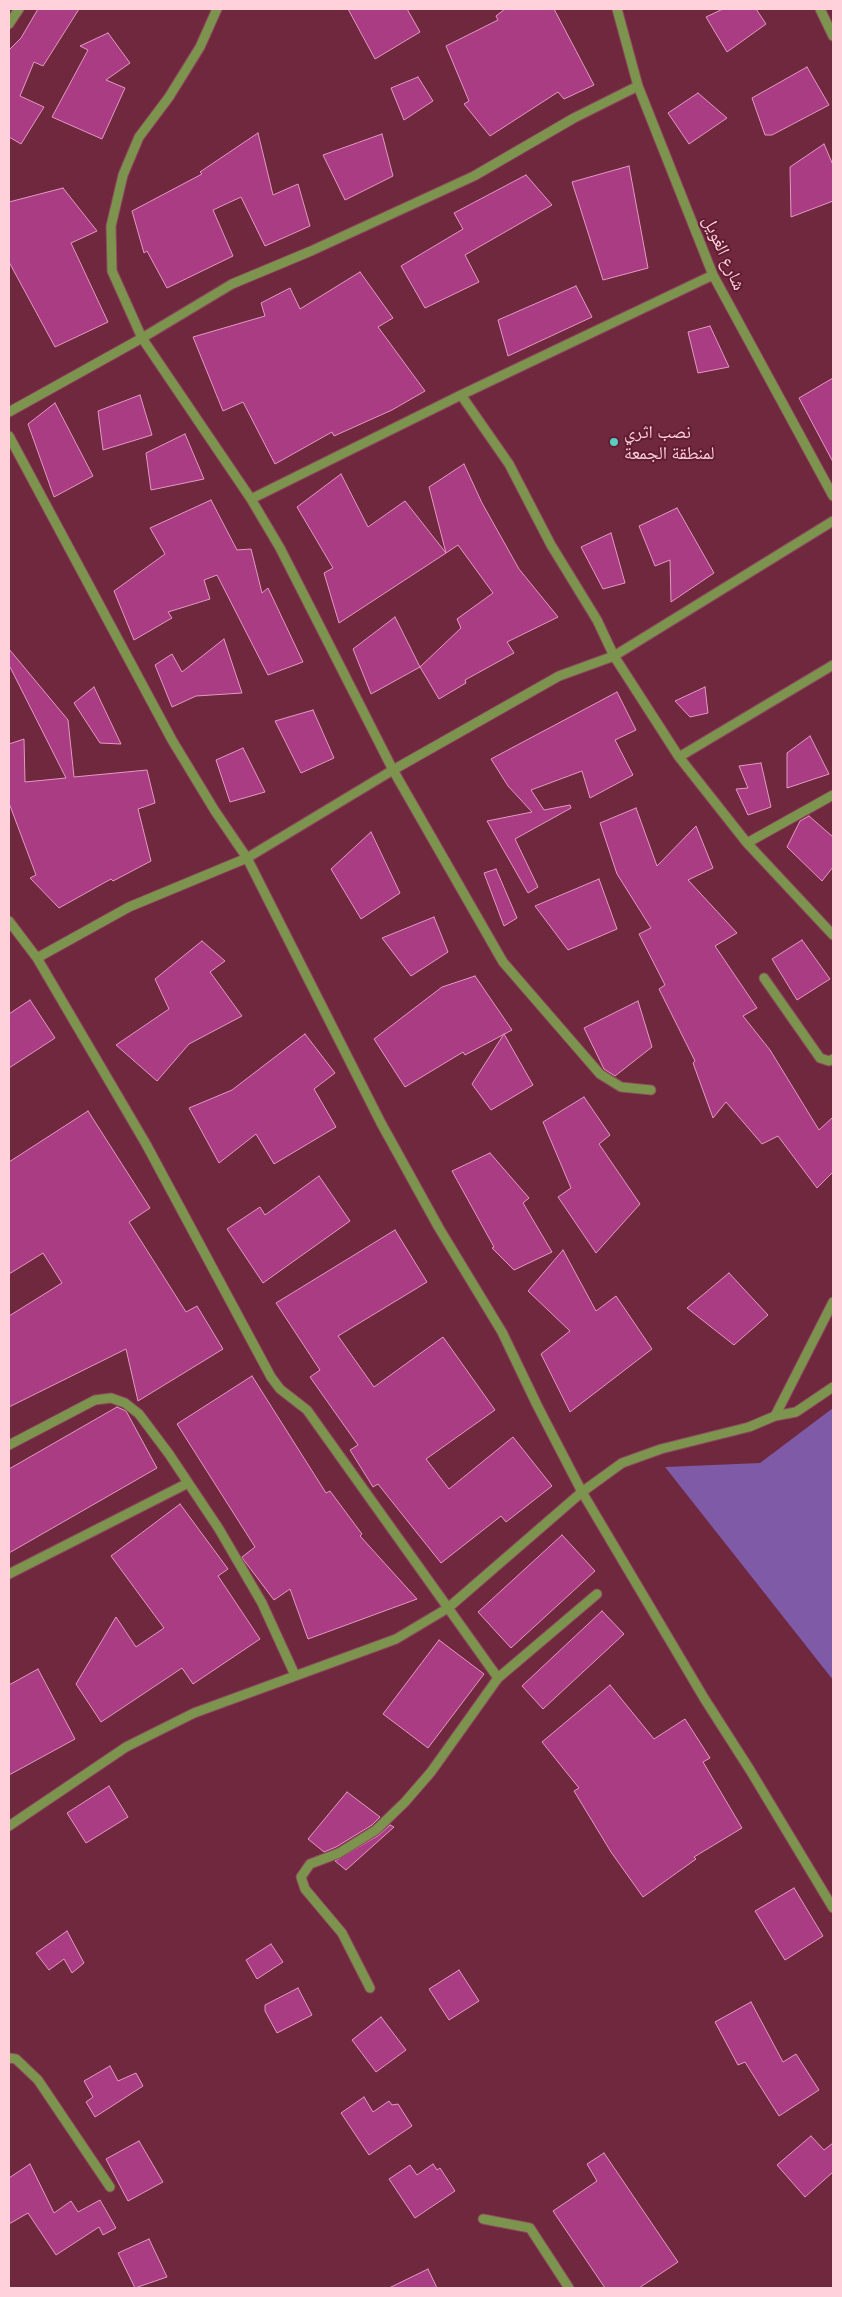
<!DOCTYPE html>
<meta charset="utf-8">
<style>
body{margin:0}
#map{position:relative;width:842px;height:2297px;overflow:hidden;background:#6f283d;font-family:"Playfair Display",serif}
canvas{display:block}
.frame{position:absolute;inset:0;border:10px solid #ffd2db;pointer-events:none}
</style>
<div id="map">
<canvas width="842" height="2297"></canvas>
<div class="frame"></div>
</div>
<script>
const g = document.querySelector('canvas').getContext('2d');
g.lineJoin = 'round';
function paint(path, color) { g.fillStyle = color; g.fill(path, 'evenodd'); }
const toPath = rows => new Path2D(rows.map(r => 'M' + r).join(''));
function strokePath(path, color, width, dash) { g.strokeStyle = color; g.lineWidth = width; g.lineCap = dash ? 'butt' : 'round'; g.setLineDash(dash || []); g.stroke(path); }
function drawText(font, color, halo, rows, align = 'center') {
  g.font = font + ' "Playfair Display","Noto Naskh Arabic",serif'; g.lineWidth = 4; g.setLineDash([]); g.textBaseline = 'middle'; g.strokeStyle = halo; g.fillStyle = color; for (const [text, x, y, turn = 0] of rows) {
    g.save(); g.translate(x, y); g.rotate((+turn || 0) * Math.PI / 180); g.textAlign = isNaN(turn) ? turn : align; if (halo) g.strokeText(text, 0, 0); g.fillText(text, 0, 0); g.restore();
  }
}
const green = toPath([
 [833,1408,833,1680,665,1467,760,1463]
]);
const building = toPath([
 [38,9,79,9,43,66,34,62,20,96,44,107,21,144,9,137,9,50,21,38,38,9],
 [348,9,407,9,420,32,375,59,348,9],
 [505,9,554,9,594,85,564,99,558,92,490,136,464,104,469,101,446,46,498,20,496,16,505,9],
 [723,9,756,9,766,24,727,52,706,17,723,9],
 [108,33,130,63,106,80,125,88,102,139,52,117,88,50,80,46,108,33],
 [807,67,829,105,772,135,765,135,752,98,807,67],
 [418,77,433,101,404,120,391,88,418,77],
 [698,93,727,118,689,144,668,113,698,93],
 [258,133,273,195,298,184,310,226,265,246,241,197,213,210,233,256,167,288,147,251,144,253,132,211,202,174,200,172,258,133],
 [382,134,393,176,345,200,323,155,382,134],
 [824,144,833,165,833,201,791,217,790,167,824,144],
 [629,166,648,268,603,280,572,182,629,166],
 [526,175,552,205,465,255,479,282,425,308,401,266,463,229,454,213,526,175],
 [63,188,97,231,71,243,108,322,55,347,9,262,9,202,63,188],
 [360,272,393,318,378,327,425,391,392,410,334,436,332,432,275,464,243,402,223,411,193,337,265,316,261,303,290,288,300,309,360,272],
 [576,286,592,317,508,356,498,320,576,286],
 [710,326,729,367,698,373,688,332,710,326],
 [833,378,833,462,799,398,833,378],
 [140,395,152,435,103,450,98,411,140,395],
 [55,403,93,476,54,497,28,424,55,403],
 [185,434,204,479,151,490,146,453,185,434],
 [464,464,482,503,519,569,558,617,507,642,514,653,465,680,466,683,439,699,420,667,461,628,457,619,493,593,458,545,446,553,429,487,464,464],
 [341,474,368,527,405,501,446,553,339,623,324,573,333,568,297,507,341,474],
 [211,500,237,550,251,549,262,593,268,588,303,662,268,675,217,575,204,580,210,599,168,612,172,618,134,640,114,591,165,554,150,528,211,500],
 [677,508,714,573,671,602,670,560,655,566,639,526,677,508],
 [611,533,625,583,603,589,581,547,611,533],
 [395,617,420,667,371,694,353,649,395,617],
 [224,639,242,693,196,696,172,707,155,665,172,654,182,672,224,639],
 [9,649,68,720,74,777,147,770,155,803,138,809,151,861,113,881,111,879,59,908,30,878,36,875,9,803,9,744,24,739,25,782,66,778,9,665,9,649],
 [94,687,121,744,100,743,74,703,94,687],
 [705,687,708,713,690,717,675,701,705,687],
 [617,692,636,730,615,740,633,775,590,798,582,771,531,790,544,810,570,805,571,808,515,839,538,887,528,893,487,821,532,812,508,786,491,759,617,692],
 [313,710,334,758,301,773,275,721,313,710],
 [810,736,829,774,787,788,787,753,810,736],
 [243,748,265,792,230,802,216,760,243,748],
 [761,763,771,807,748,815,736,789,748,788,739,766,761,763],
 [636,808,657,866,696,826,713,868,688,880,737,933,715,946,757,1008,743,1016,770,1050,819,1130,833,1117,833,1172,817,1188,778,1136,762,1144,726,1102,713,1118,693,1063,695,1061,659,989,665,985,639,934,651,928,617,874,600,823,636,808],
 [809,816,833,837,833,867,822,881,787,847,800,821,809,816],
 [371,832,400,893,361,919,331,869,371,832],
 [496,869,517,918,504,926,484,873,496,869],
 [599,879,617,929,568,950,535,906,599,879],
 [434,917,448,952,411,976,382,938,434,917],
 [802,940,830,979,797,1000,772,959,802,940],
 [202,941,225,961,210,972,242,1016,189,1044,157,1081,116,1045,169,1009,155,979,202,941],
 [475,976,512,1030,465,1055,463,1052,405,1087,374,1039,442,987,475,976],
 [30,1000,55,1038,9,1068,9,1014,30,1000],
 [638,1001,652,1047,615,1076,604,1069,584,1028,638,1001],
 [305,1034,335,1073,314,1089,336,1127,274,1164,256,1134,219,1163,189,1108,232,1090,305,1034],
 [504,1034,533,1085,491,1110,472,1084,504,1034],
 [584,1097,610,1135,599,1144,640,1204,596,1253,558,1197,571,1188,543,1122,584,1097],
 [88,1111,150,1208,129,1222,186,1312,197,1306,223,1349,138,1401,126,1349,9,1407,9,1316,62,1283,43,1253,9,1274,9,1162,88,1111],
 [490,1153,529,1198,523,1203,552,1252,514,1270,492,1248,494,1247,452,1171,490,1153],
 [319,1176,350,1221,263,1283,227,1229,260,1207,265,1215,319,1176],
 [395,1230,427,1282,338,1336,374,1387,443,1337,495,1410,426,1459,449,1489,513,1437,552,1486,506,1522,501,1516,441,1563,378,1484,373,1487,350,1450,358,1445,310,1377,320,1370,276,1303,395,1230],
 [563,1250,596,1311,616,1296,652,1349,570,1412,541,1354,570,1331,528,1291,563,1250],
 [729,1273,768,1315,734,1345,687,1308,729,1273],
 [252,1376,326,1493,330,1491,362,1534,360,1536,417,1599,308,1639,290,1589,274,1600,243,1559,242,1557,255,1547,177,1424,252,1376],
 [117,1407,126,1411,157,1468,9,1553,9,1469,117,1407],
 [180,1504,228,1569,218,1576,260,1639,193,1684,182,1668,101,1722,76,1684,116,1617,136,1647,164,1628,111,1556,180,1504],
 [562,1535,595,1571,511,1648,478,1612,562,1535],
 [602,1611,624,1634,543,1709,522,1686,602,1611],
 [439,1640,484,1674,428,1748,383,1714,439,1640],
 [38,1669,75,1739,9,1775,9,1685,38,1669],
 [610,1685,654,1739,685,1719,710,1758,703,1762,742,1828,694,1857,696,1859,643,1897,611,1852,574,1791,579,1788,542,1742,610,1685],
 [109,1786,128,1817,86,1843,67,1813,109,1786],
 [347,1792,380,1817,372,1825,336,1847,324,1852,308,1839,347,1792],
 [390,1825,394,1827,346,1870,335,1861,379,1835,390,1825],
 [794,1888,823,1936,785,1960,755,1911,794,1888],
 [67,1931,84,1963,72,1973,64,1959,49,1970,36,1953,67,1931],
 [271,1944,283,1962,257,1979,246,1960,271,1944],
 [459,1970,479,2001,449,2020,429,1989,459,1970],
 [298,1988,312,2015,277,2033,265,2011,265,2005,298,1988],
 [751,2002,783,2062,796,2054,819,2090,779,2116,745,2062,738,2065,715,2022,751,2002],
 [381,2017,406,2050,376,2072,352,2040,381,2017],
 [110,2066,118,2081,136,2073,143,2086,95,2117,86,2102,93,2097,84,2081,110,2066],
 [364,2097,373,2112,389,2101,392,2105,398,2104,412,2126,369,2155,341,2113,364,2097],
 [811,2136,824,2150,833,2143,833,2172,805,2197,777,2165,811,2136],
 [139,2141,163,2182,128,2201,106,2159,139,2141],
 [604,2153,678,2262,639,2288,605,2288,553,2211,597,2181,587,2164,604,2153],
 [30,2164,54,2213,71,2201,78,2212,100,2200,116,2228,103,2235,99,2227,56,2255,28,2213,9,2224,9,2178,30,2164],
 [433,2164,437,2170,440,2168,455,2191,415,2218,389,2179,410,2165,417,2175,433,2164],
 [149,2239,167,2277,135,2288,118,2253,149,2239],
 [428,2269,437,2288,389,2288,428,2269]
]);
const minor = toPath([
 [217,9,200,47,169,97,139,137,123,175,111,226,112,271,142,338,251,499],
 [617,9,638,86,713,275,833,496],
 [820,9,833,36],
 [9,24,19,9],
 [461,395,509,464,551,545,597,620,614,656,679,757,747,843],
 [9,412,142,338,232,284,311,251,474,176,574,118,638,86],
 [9,436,172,740,215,811,247,858,381,1123,439,1228,502,1332,537,1405,582,1492,704,1698,750,1770,833,1908],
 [679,757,833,665],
 [833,795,747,843,833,935],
 [9,921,37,958,129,907,247,858,393,770,559,676,614,656,833,521],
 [37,958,146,1144,271,1377,280,1389,307,1410,498,1678],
 [764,978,820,1058,829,1061,833,1059],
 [651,1090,621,1087,600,1074,503,962,393,770,280,548,251,499,461,395,713,275],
 [775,1416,833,1302],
 [9,1445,95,1400,111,1398,125,1403,139,1414,169,1454,219,1529,262,1603,295,1675],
 [9,1574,188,1483],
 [9,1826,126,1747,194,1713,396,1639,448,1608,582,1492,622,1463,661,1449,749,1427,775,1416,796,1412,833,1387],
 [370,1988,342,1933,305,1889,301,1877,310,1864,339,1853,376,1830,405,1802,431,1772,498,1678,597,1594],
 [9,2058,16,2059,38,2080,110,2187],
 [483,2219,530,2228,569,2288]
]);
const markers = [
 [614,442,5,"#58cec0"]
];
const streetNames = [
 ["شارع الغويل",724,253,66]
];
const poiNames = [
 ["نصب اثري",624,432],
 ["لمنطقة الجمعة",624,453]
];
paint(green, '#7e5aa7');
paint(building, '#aa3c83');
strokePath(building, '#e399c3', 1);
strokePath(minor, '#8c4a5d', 11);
strokePath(minor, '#7c944d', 9);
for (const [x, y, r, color] of markers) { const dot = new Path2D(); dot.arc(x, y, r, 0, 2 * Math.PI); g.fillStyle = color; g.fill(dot); strokePath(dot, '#621c33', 2); }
drawText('18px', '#ffd2db', '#621c33', streetNames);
drawText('18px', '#ffd2db', '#621c33', poiNames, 'left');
</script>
